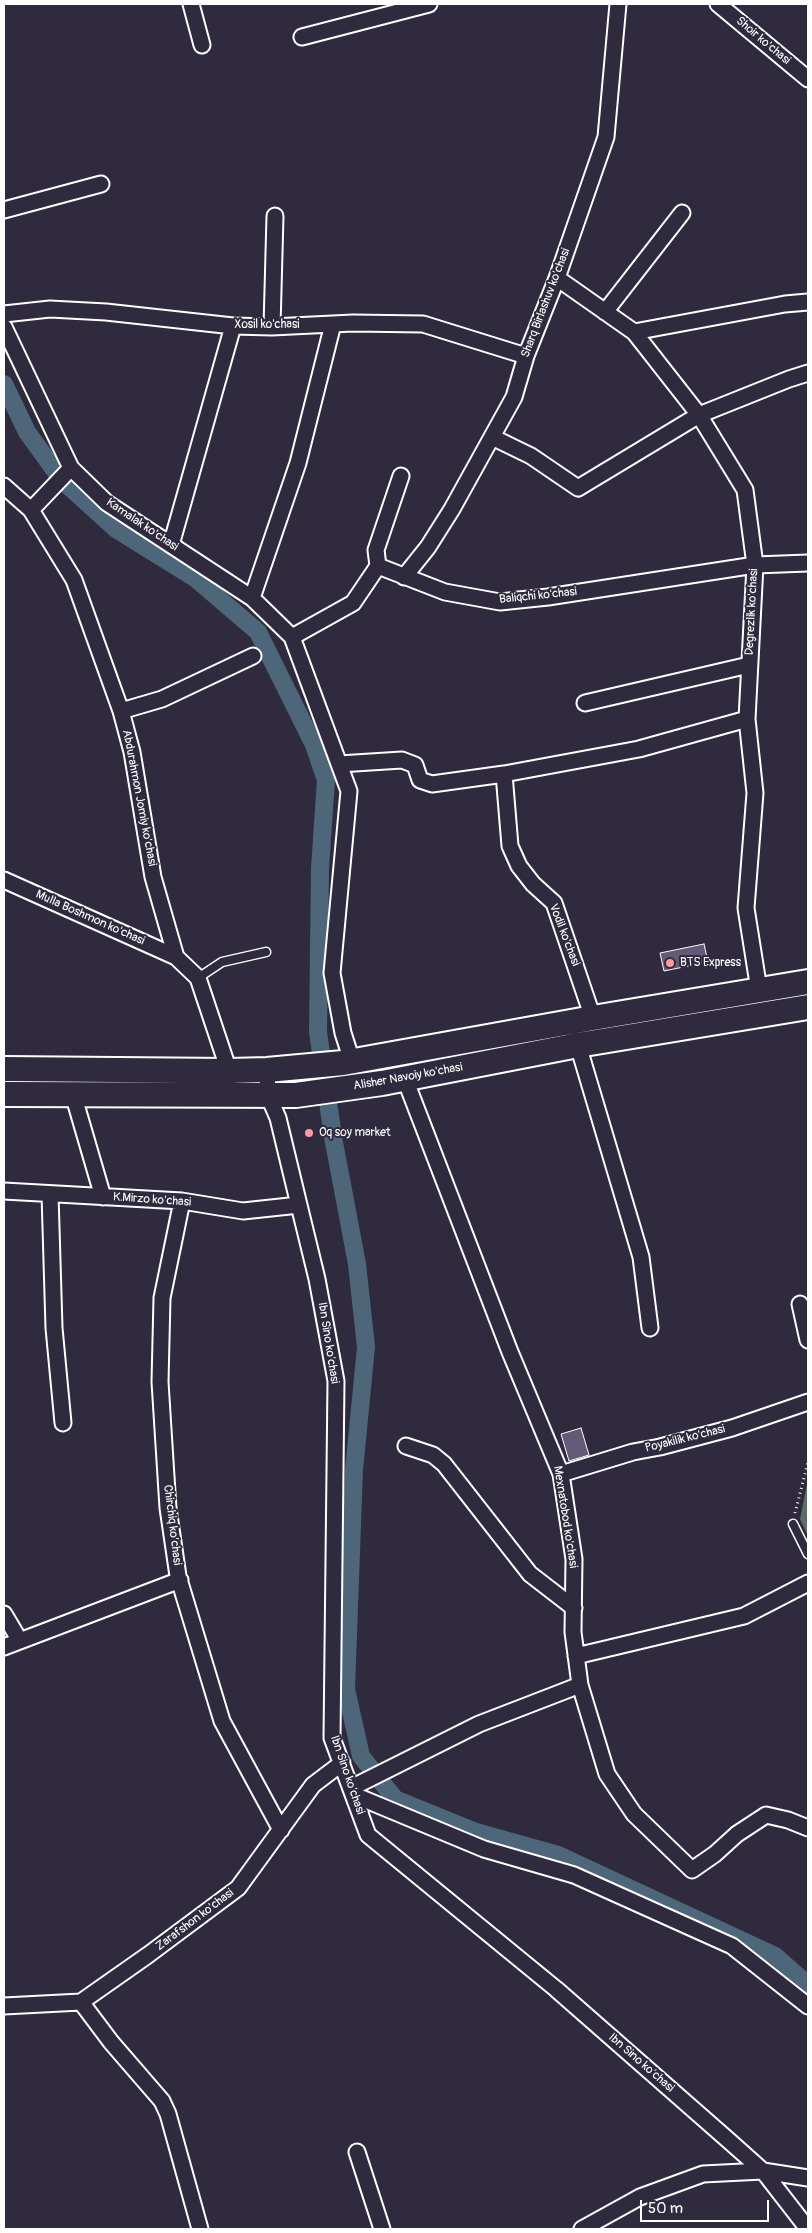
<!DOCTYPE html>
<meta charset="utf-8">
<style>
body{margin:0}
#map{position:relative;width:812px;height:2233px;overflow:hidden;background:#2f2a3d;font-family:Pangolin,sans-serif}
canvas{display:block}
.frame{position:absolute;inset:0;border:5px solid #fff;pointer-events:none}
.scale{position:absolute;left:640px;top:2200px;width:129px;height:22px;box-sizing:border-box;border:2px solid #fff;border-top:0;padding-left:6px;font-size:15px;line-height:18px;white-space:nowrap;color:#fff;-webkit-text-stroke:4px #2f2a3d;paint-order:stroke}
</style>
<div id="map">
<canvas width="812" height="2233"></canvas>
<div class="frame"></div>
<div class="scale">50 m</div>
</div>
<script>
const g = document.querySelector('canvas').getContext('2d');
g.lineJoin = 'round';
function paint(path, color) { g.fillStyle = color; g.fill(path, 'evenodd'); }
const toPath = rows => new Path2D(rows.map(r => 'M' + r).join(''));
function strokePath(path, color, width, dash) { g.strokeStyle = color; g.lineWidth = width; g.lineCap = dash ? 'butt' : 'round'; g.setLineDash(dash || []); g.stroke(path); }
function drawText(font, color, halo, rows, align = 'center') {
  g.font = font + ' Pangolin,sans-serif'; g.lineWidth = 4; g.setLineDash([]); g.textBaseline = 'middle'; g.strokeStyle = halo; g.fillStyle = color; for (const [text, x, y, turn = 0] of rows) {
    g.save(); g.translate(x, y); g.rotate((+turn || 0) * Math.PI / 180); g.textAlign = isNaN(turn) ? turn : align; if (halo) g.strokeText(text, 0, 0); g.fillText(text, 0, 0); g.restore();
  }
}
const green = toPath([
 [808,1479,808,1536,800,1519]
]);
const canal = toPath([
 [4,384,27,432,61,479,116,529,195,578,258,632,314,745,326,780,320,868,318,1032,333,1137,357,1264,366,1347,354,1470,346,1689,361,1756,395,1799,476,1832,558,1855,775,1956,808,1985]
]);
const building = toPath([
 [704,944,708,962,664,971,660,953,704,944],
 [581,1428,589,1455,569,1461,561,1434,581,1428]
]);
const path = toPath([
 [795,1513,808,1462]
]);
const lane = toPath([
 [198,978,222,962,266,952],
 [793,1524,808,1554]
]);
const street = toPath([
 [191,4,202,45],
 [718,4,808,79],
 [302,37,429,4],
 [4,210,101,184],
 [557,278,634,332,699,415,745,490,755,565,747,719,755,793,746,908,759,990],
 [605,312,682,213],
 [4,314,50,309,106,312,233,326,272,327,353,323,423,324,526,356],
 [4,327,71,468,107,503,252,598,292,637,349,791,332,973,343,1033,352,1061],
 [272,327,275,216],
 [634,332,785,304,808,302],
 [492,437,531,456,578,488,699,415,789,379,808,373],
 [4,486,31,510,74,580,121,711,132,752,153,877,176,957,198,978,229,1071,229,1078],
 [31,510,71,468],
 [171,545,233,326],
 [378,566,376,550,401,476],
 [404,577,428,547,452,509,514,397,526,356,557,278,606,137,618,4],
 [252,598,298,463,333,324],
 [292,637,353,603,378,566,445,592,500,602,548,597,755,565,808,563],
 [585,703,749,665],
 [121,711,162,699,253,656],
 [339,764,402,760,415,765,420,780,432,784,504,774,510,846,519,866,533,884,554,903,593,1018],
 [504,774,639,749,747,719],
 [4,880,176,957],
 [578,1045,641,1257,650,1328],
 [267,1070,268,1095,278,1118,299,1205,317,1279,336,1381,332,1738,368,1835,556,1989,727,2139,763,2171,808,2229],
 [405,1079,510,1352,561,1474,574,1559,573,1632,580,1685,607,1774,634,1814,692,1870,715,1854,737,1834,766,1815,788,1820,808,1828],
 [73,1094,103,1197],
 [4,1191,182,1201,243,1211,299,1205],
 [50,1194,54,1328,63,1423],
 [182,1201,162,1298,160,1382,168,1508,178,1576,222,1721,281,1830],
 [800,1304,808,1340],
 [406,1446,433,1455,444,1464,530,1574,574,1608],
 [561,1474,633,1452,660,1447,732,1428,808,1402],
 [4,1614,20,1641],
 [4,1647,180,1580],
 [576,1656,744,1616,808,1583],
 [351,1788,479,1724,580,1685],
 [354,1795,484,1849,574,1875,732,1946,808,2006],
 [81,2002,111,2042,162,2101,168,2114,200,2229],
 [4,2006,81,2002,148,1955,238,1888,313,1785,342,1763],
 [357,2152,382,2229],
 [582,2229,640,2197,703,2174,763,2171,808,2178]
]);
const primary = toPath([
 [4,1069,229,1071,267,1070,343,1063,593,1018,808,982],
 [4,1094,296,1095,382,1083,578,1045,808,1007]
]);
const markers = [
 [670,963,5,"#ff9aa2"],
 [309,1133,5,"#ff9aa2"]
];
const streetNames = [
 ["Shoir ko'chasi",763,41,40],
 ["Sharq Birlashuv ko'chasi",546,303,-69],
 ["Xosil ko'chasi",267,325],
 ["Kamalak ko'chasi",142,525,34],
 ["Baliqchi ko'chasi",538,596,-6],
 ["Degrezlik ko'chasi",752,612,-87],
 ["Abdurahmon Jomiy ko'chasi",139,798,79],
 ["Mulla Boshmon ko'chasi",90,918,24],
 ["Vodil ko'chasi",564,935,69],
 ["Alisher Navoiy ko'chasi",408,1077,-10],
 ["K.Mirzo ko'chasi",152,1200,4],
 ["Ibn Sino ko‘chasi",328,1343,81],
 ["Poyakilik ko'chasi",685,1439,-14],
 ["Mexnatobod ko'chasi",565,1517,81],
 ["Chirchiq ko’chasi",172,1525,83],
 ["Ibn Sino ko‘chasi",347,1775,71],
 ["Zarafshon ko'chasi",195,1920,-37],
 ["Ibn Sino ko‘chasi",641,2063,41]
];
const poiNames = [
 ["BTS Express",680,963],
 ["Oq soy market",319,1133]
];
paint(green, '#5c6e65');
strokePath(canal, '#4e6679', 18);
paint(building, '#635a77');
strokePath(building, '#fff', 1);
strokePath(lane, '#fff', 11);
strokePath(street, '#fff', 19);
strokePath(primary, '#fff', 28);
strokePath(path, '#fff', 3, [1, 4]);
strokePath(lane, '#2f2a3d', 8);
strokePath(street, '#2f2a3d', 15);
strokePath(primary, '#2f2a3d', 24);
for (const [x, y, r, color] of markers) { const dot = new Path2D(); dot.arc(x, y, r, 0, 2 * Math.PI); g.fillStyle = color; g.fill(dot); strokePath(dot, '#2f2a3d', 2); }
drawText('12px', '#fff', '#2f2a3d', streetNames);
drawText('12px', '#fff', '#2f2a3d', poiNames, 'left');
</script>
